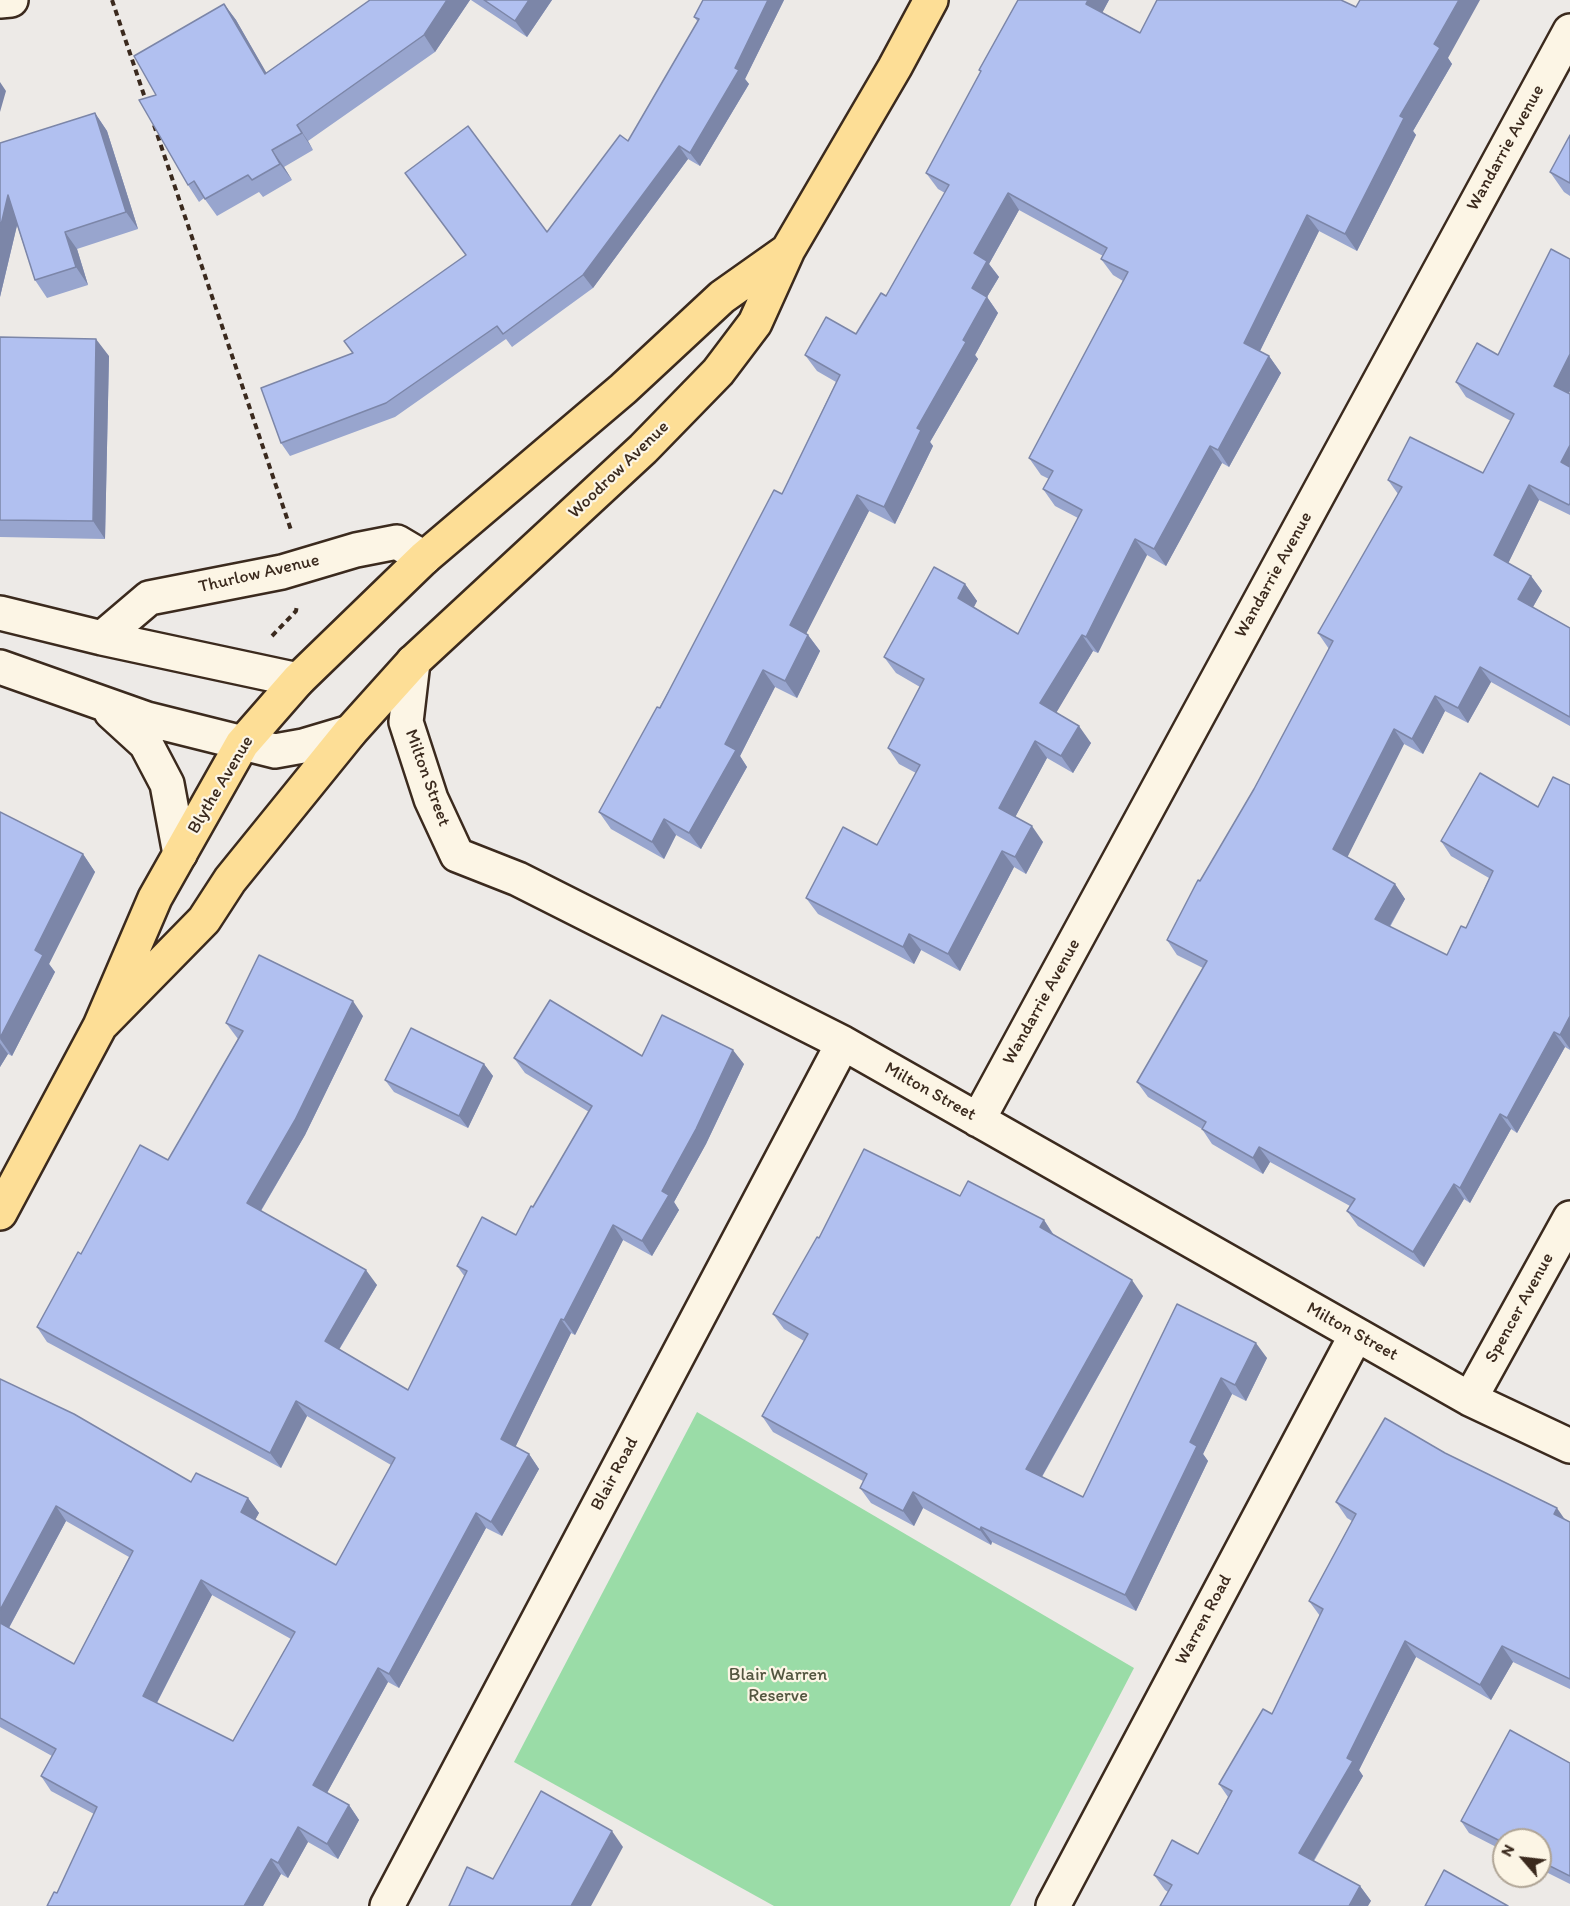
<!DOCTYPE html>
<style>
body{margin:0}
#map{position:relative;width:1570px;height:1906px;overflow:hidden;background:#edeae7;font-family:Itim,sans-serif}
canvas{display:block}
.north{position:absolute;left:1492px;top:1828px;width:60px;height:60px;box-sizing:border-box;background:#fcf5e5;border:2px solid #afa495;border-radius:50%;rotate:298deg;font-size:16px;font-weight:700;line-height:24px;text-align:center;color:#3b2a1e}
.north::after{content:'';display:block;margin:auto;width:21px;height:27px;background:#3b2a1e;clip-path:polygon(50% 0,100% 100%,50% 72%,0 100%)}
</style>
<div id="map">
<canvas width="1570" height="1906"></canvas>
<div class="north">N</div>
</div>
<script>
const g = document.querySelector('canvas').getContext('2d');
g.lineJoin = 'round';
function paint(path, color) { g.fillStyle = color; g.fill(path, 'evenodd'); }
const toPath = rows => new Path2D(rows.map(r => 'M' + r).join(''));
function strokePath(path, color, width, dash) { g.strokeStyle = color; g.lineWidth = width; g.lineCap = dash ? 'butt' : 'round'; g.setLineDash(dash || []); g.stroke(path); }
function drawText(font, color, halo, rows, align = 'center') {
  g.font = font + ' Itim,sans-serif'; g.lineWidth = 4.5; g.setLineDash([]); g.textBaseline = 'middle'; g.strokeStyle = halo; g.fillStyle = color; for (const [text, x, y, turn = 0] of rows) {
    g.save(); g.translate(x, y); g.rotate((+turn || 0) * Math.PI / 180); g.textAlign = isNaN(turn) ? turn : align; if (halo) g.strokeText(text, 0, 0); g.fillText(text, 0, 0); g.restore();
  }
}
const green = toPath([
 [697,1412,1134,1668,1010,1906,774,1906,514,1762]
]);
const path = toPath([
 [112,0,146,101],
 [154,125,291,530],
 [272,636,296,611,297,605]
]);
const minor = toPath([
 [0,1,11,0],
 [0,613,102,638,298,680],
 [102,638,149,598,282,572,356,550,397,542,424,558],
 [413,662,406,722,431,799,457,855,518,879,843,1043,1470,1399,1570,1446],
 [0,667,147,719,275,751,303,746,350,732],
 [111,712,146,744,167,784,180,854],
 [978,1120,1570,31],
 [1470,1399,1570,1218],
 [387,1906,843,1043],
 [1053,1906,1356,1335]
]);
const primary = toPath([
 [100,1026,204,920,230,880,350,732,413,662,643,449,718,372,755,323,788,250,895,67,931,0],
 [0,1213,100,1026,155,898,242,744,298,680,424,558,623,389,722,297,787,251]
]);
const wall = toPath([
 [370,0,470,0,435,52,308,141,313,150,284,167,292,180,263,197,259,192,217,216,204,198,199,202,188,185,156,95,224,4,236,20,266,73],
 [471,0,552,0,527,37],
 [703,0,784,0,745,79,749,84,700,166,688,159,593,288,512,347,506,339,395,417,290,456,281,443,353,353,547,232,628,141,698,22,694,17],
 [1018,0,1109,0,1102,12,1140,33,1448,58,1452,64,1413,131,1416,135,1357,251,1319,231,1260,351,1269,356,1281,373,1229,467,1222,463,1166,566,1147,555,1098,653,1093,651,1056,712,1091,743,1073,773,1047,758,1015,817,1043,842,1026,874,1014,867,960,971,921,950,914,964,818,914,806,898,877,845,916,773,899,764,888,748,920,687,896,673,884,657,965,584,977,601,974,607,1018,634,1078,518,1055,506,1043,489,1049,479,1041,475,1029,458,1123,281,1113,275,1101,259,1103,256,1019,210,989,264,999,277,987,297,998,313,975,355,978,359,930,442,933,446,895,524,869,511,806,633,808,635,820,651,797,698,775,687,740,756,747,767,701,849,676,835,664,859,611,829,599,812,782,494,836,382,817,371,805,355,856,334,886,296,945,193,938,189,926,173,981,72,979,70],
 [95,113,107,131,138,229,77,249,88,285,47,298,35,280,17,225,0,297,0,143],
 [1570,135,1570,196,1564,192,1550,172],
 [1570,259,1570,391,1569,394,1570,394,1570,515,1539,500,1508,563,1531,576,1542,591,1533,607,1570,628,1570,726,1491,682,1468,723,1445,711,1423,754,1404,744,1347,857,1395,884,1405,899,1390,927,1447,955,1466,928,1489,878,1451,856,1441,841,1538,807,1570,785,1570,1050,1565,1047,1517,1133,1511,1129,1470,1203,1464,1199,1424,1267,1358,1226,1347,1211,1350,1206,1270,1162,1263,1174,1212,1144,1202,1129,1148,1097,1137,1082,1203,968,1177,955,1167,940,1254,789,1329,649,1318,633,1398,494,1388,480,1483,473,1511,421,1466,397,1456,382,1498,355],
 [0,337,109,356,105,539,0,537],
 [0,812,83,854,95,872,49,964,55,972,12,1056,8,1054,0,1067],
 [363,1016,305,1135,261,1211,377,1285,339,1350,408,1390,465,1277,457,1266,516,1235,533,1207,589,1112,525,1073,514,1058,642,1056,744,1064,706,1144,674,1202,679,1210,652,1256,623,1240,575,1335,571,1333,515,1447,529,1454,539,1469,502,1536,486,1528,399,1688,388,1682,327,1793,349,1805,359,1820,338,1859,308,1842,288,1878,281,1874,263,1906,47,1906,57,1893,94,1814,51,1791,41,1776,52,1756,0,1727,0,1379,191,1482,248,1498,259,1513,255,1520,336,1565,391,1465,307,1416,281,1468,47,1342,37,1327,81,1254,168,1160,238,1039,226,1023],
 [66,1521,129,1557,74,1664,9,1628],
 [212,1595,291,1639,233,1741,157,1703],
 [484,1064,493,1076,468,1128,394,1092,385,1080],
 [960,1196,1044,1220,1054,1235,1143,1296,1042,1477,1083,1497,1177,1304,1267,1358,1246,1401,1232,1394,1203,1454,1208,1461,1136,1611,992,1542,991,1545,923,1508,914,1526,871,1503,860,1488,863,1481,773,1432,762,1416,804,1341,784,1329,773,1314,819,1238],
 [1445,1453,1570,1522,1570,1689,1513,1662,1491,1700,1416,1657,1359,1770,1363,1776,1314,1861,1360,1886,1371,1901,1168,1892,1165,1890,1154,1875,1198,1854,1228,1797,1219,1784,1272,1714,1320,1616,1309,1601,1352,1521,1347,1518,1336,1502],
 [1570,1763,1570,1884,1540,1869,1540,1840,1504,1840,1504,1851,1469,1833,1461,1821]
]);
const shadedWall = toPath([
 [447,0,470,0,435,52,424,35],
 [529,0,552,0,527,37,515,21],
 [768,0,784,0,745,79,749,84,700,166,690,153,735,68],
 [1088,0,1109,0,1098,21,1086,4],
 [1459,0,1480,0,1448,58,1452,64,1413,131,1416,135,1357,251,1345,234,1434,44],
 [224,4,236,20,277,91,265,74],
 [0,82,6,91,0,112],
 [95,113,107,131,138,229,126,212],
 [297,125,308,141,313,150,302,133],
 [679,146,688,159,593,288,583,275],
 [272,150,284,167,292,180,280,164],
 [1008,193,1019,210,989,264,999,277,987,297,998,313,975,355,978,359,930,442,933,446,895,524,884,507,917,428,963,340,972,288,974,253],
 [8,195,20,213,0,297,0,229],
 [1307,215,1319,231,1256,359,1244,343],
 [65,232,77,249,88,285,76,267],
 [96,339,109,356,105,539,93,521],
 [1570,354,1570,391,1565,401,1554,386],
 [1269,356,1281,373,1229,467,1218,450],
 [1570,445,1570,475,1561,462],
 [1210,446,1222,463,1166,566,1154,549],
 [1529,485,1539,500,1505,570,1494,555],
 [857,495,869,511,802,642,790,625],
 [1135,539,1147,555,1098,653,1086,637],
 [1531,576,1542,591,1529,614,1518,599],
 [965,584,977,601,970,614,958,598],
 [808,635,820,651,797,698,785,681],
 [1082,635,1093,651,1052,720,1040,703],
 [1480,667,1491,682,1468,723,1458,708],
 [763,670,775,687,740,756,747,767,701,849,689,833,725,744],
 [1435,696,1445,711,1423,754,1412,739],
 [1079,726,1091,743,1073,773,1061,756],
 [1394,729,1404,744,1344,864,1333,849],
 [1035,741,1047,758,1011,825,999,808],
 [664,819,676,835,664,859,652,842],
 [1032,826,1043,842,1026,874,1015,857],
 [1002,851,1014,867,960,971,948,954],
 [83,854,95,872,49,964,55,972,12,1056,0,1039,35,950],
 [1395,884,1405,899,1385,934,1375,919],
 [909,934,921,950,914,964,903,947],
 [353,1001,363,1016,305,1135,257,1217,247,1203],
 [1570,1016,1570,1049,1560,1035],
 [1554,1032,1565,1047,1517,1133,1507,1118],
 [0,1043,8,1054,0,1067],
 [733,1050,744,1064,706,1144,674,1202,679,1210,652,1256,642,1241,662,1191],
 [484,1064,493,1076,468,1128,459,1116],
 [1500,1114,1511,1129,1470,1203,1460,1188],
 [1259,1147,1270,1162,1263,1174,1253,1158],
 [1454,1184,1464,1199,1424,1267,1413,1252],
 [1044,1220,1054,1236,1040,1227],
 [613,1225,623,1240,575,1335,564,1320],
 [366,1270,377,1285,335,1356,325,1341],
 [1132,1280,1143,1296,1037,1485,1026,1469],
 [561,1319,571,1333,512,1454,501,1439],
 [1256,1343,1267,1358,1246,1401,1235,1385],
 [1221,1378,1232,1394,1203,1454,1208,1461,1136,1611,1125,1595,1190,1442],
 [296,1401,307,1416,281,1468,270,1453],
 [529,1454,539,1469,502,1536,491,1522],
 [913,1492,923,1508,914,1526,903,1511],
 [248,1498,259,1513,251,1527,241,1512],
 [56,1506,66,1521,5,1635,0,1628,0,1610],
 [1557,1508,1568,1524,1554,1514],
 [476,1513,486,1528,399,1688,389,1674],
 [981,1527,992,1542,991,1545,980,1530],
 [201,1580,212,1595,153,1710,143,1696],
 [1405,1641,1416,1657,1359,1770,1363,1776,1309,1868,1299,1853],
 [1502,1646,1513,1662,1491,1700,1480,1685],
 [378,1668,388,1682,323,1800,313,1785],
 [349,1805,359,1820,338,1859,327,1844],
 [298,1827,308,1842,288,1878,278,1863],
 [612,1831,623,1847,591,1906,571,1906],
 [271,1859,281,1874,263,1906,244,1906],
 [1360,1886,1371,1901,1368,1906,1349,1906]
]);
const building = toPath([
 [370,0,447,0,424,35,297,125,302,133,272,150,280,164,252,180,248,175,205,199,194,181,188,185,139,100,156,95,134,56,224,4,265,74,370,0],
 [484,0,529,0,515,21,484,0],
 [703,0,768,0,735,68,739,70,690,153,679,146,583,275,503,334,497,326,386,403,281,443,261,388,353,353,344,341,466,255,405,173,468,126,547,232,620,135,628,141,699,19,694,17,703,0],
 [1018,0,1088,0,1086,4,1140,33,1157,0,1341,0,1356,7,1360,0,1459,0,1434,44,1440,48,1400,116,1404,118,1345,234,1307,215,1244,343,1269,356,1218,450,1210,446,1154,549,1135,539,1086,637,1082,635,1040,703,1079,726,1061,756,1035,741,999,808,1032,826,1015,857,1002,851,948,954,909,934,903,947,806,898,843,827,877,845,920,765,888,748,924,679,884,657,934,567,965,584,958,598,1018,634,1082,510,1043,489,1053,471,1029,458,1128,272,1101,259,1107,248,1008,193,974,253,987,261,972,288,987,297,963,340,966,342,917,428,921,430,884,507,857,495,790,625,808,635,785,681,763,670,725,744,736,750,689,833,664,819,652,842,599,812,657,707,660,708,774,490,782,494,840,375,805,355,826,317,856,334,881,293,886,296,949,185,926,173,981,71,979,70,1018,0],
 [95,113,126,212,65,232,76,267,35,280,8,195,0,229,0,143,95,113],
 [1570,135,1570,183,1550,172,1570,135],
 [1551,249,1570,259,1570,354,1554,386,1570,394,1570,445,1561,462,1570,467,1570,503,1569,505,1529,485,1494,555,1531,576,1518,599,1570,628,1570,717,1480,667,1458,708,1435,696,1412,739,1394,729,1333,849,1395,884,1375,919,1447,955,1461,926,1466,928,1493,871,1441,841,1480,773,1538,807,1553,777,1570,785,1570,1016,1560,1035,1554,1032,1507,1118,1500,1114,1460,1188,1454,1184,1413,1252,1347,1211,1355,1199,1259,1147,1253,1158,1202,1129,1206,1122,1137,1082,1207,961,1167,940,1198,880,1200,881,1254,789,1333,641,1318,633,1402,487,1388,480,1410,437,1483,473,1514,414,1456,382,1477,343,1498,355,1551,249],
 [0,337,96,339,93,521,0,520,0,337],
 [0,812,83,854,35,950,43,955,0,1038,0,812],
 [259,955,353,1001,295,1120,247,1203,366,1270,325,1341,408,1390,467,1271,457,1266,482,1217,516,1235,531,1206,533,1207,592,1106,514,1058,550,1000,642,1056,662,1015,733,1050,696,1129,662,1191,669,1195,642,1241,613,1225,564,1320,561,1319,501,1439,529,1454,491,1522,476,1513,389,1674,378,1668,313,1785,349,1805,327,1844,298,1827,278,1863,271,1859,244,1906,47,1906,54,1892,57,1893,97,1807,41,1776,56,1749,0,1718,0,1623,74,1664,133,1551,56,1506,0,1610,0,1379,74,1414,191,1482,196,1473,248,1498,241,1512,336,1565,395,1458,296,1401,270,1453,37,1327,78,1252,81,1254,140,1145,168,1160,243,1031,226,1023,259,955],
 [201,1580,295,1632,233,1741,143,1696,201,1580],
 [411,1028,484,1064,459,1116,385,1080,411,1028],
 [864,1149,960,1196,968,1181,1044,1220,1040,1227,1132,1280,1026,1469,1083,1497,1177,1304,1256,1343,1235,1385,1221,1378,1190,1442,1197,1446,1125,1595,981,1527,980,1530,913,1492,903,1511,860,1488,867,1474,762,1416,808,1334,773,1314,817,1237,819,1238,864,1149],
 [1385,1418,1445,1453,1557,1508,1554,1514,1570,1522,1570,1679,1502,1646,1480,1685,1405,1641,1347,1758,1353,1761,1299,1853,1360,1886,1349,1906,1160,1906,1172,1885,1154,1875,1172,1840,1198,1854,1232,1791,1219,1784,1263,1709,1272,1714,1323,1609,1309,1601,1356,1514,1336,1502,1385,1418],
 [1510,1730,1570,1763,1570,1876,1540,1861,1540,1840,1504,1840,1504,1843,1461,1821,1510,1730],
 [541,1791,612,1831,571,1906,449,1906,467,1867,493,1879,541,1791],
 [1444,1870,1508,1906,1425,1906,1444,1870]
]);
const streetNames = [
 ["Wandarrie Avenue",1506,148,-61],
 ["Woodrow Avenue",619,470,-44],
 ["Thurlow Avenue",259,574,-13],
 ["Wandarrie Avenue",1274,575,-61],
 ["Milton Street",427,778,70],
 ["Blythe Avenue",221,785,-59],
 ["Wandarrie Avenue",1042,1002,-61],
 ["Milton Street",930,1092,29],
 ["Spencer Avenue",1520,1308,-61],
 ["Milton Street",1352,1332,29],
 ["Blair Road",615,1474,-62],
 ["Warren Road",1204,1620,-62]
];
const parkNames = [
 ["Blair Warren",778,1675],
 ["Reserve",778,1696]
];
paint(green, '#9adca7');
strokePath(minor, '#3b2a1e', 38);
strokePath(primary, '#3b2a1e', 38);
strokePath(path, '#3b2a1e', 4, [6, 4.5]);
strokePath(minor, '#fcf5e5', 33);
strokePath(primary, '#fdde96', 33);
paint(wall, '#98a5ce');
paint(shadedWall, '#7c86a8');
paint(building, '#b1c0f0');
strokePath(building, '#7c86a8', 1.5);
drawText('18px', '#3b2a1e', '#fcf5e5', streetNames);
drawText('18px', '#535640', '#fcf5e5', parkNames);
</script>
